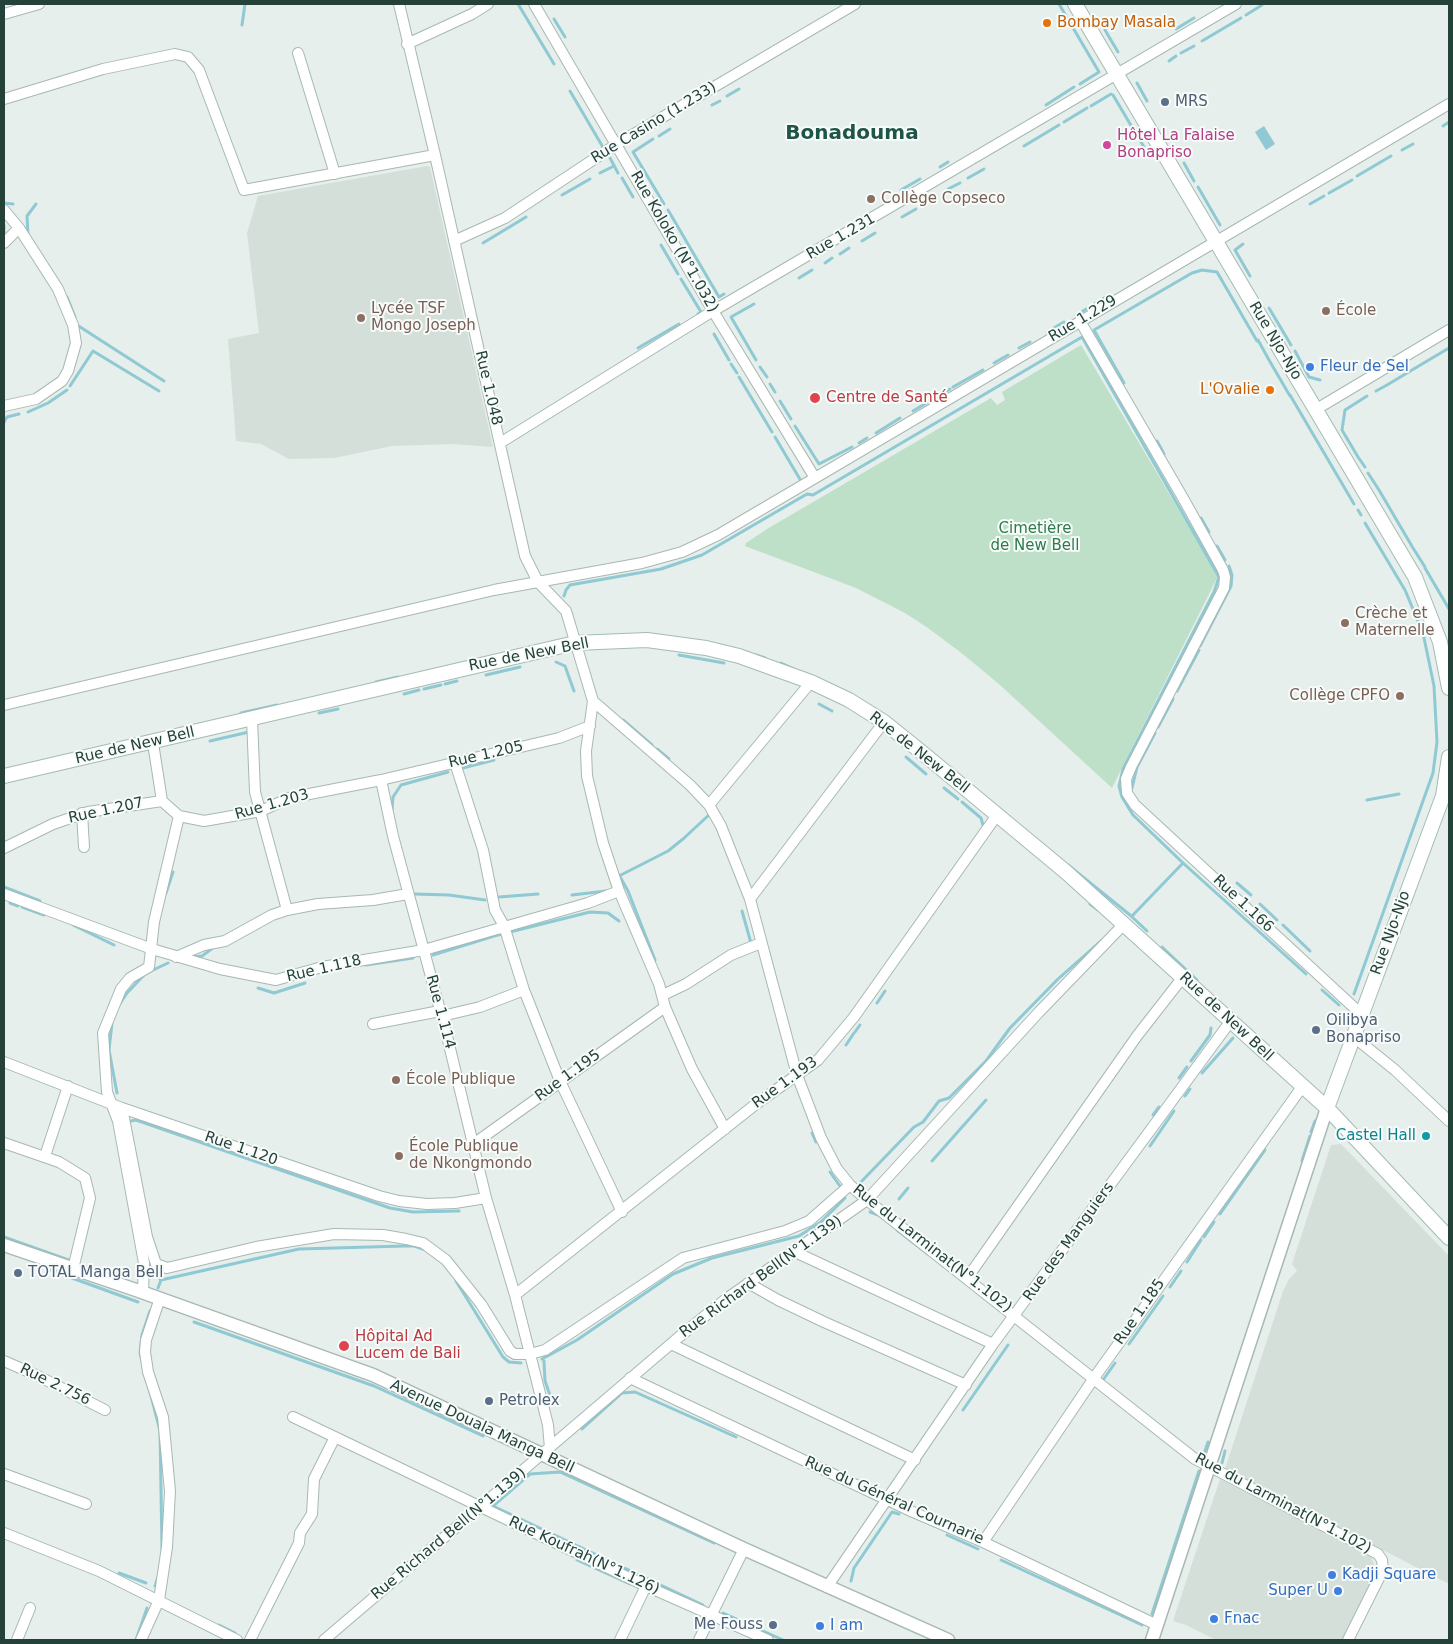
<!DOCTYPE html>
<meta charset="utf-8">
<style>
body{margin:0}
#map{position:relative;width:1453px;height:1644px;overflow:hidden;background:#e6efeb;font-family:"DejaVu Sans",sans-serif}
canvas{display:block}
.frame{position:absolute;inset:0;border:5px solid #24423a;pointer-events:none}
</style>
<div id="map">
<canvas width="1453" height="1644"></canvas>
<div class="frame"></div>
</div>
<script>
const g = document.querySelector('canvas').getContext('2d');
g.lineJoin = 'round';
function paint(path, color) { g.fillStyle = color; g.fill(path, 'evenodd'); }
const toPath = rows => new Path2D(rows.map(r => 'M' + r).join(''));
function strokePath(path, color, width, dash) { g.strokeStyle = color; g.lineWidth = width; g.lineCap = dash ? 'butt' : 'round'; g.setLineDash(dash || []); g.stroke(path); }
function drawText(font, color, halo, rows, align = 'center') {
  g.font = font + ' "DejaVu Sans",sans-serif'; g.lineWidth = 4; g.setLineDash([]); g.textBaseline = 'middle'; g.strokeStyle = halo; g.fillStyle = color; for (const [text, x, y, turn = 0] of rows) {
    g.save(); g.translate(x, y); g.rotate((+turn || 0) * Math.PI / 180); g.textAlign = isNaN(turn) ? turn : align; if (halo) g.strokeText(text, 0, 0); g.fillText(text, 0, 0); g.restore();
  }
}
const built = toPath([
 [427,166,430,167,493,447,453,444,392,446,334,458,289,459,261,444,236,441,228,339,259,333,247,233,258,196],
 [1341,1144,1449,1256,1449,1584,1225,1469,1283,1291,1289,1279,1297,1271,1292,1264,1331,1145],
 [1220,1479,1371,1556,1377,1573,1342,1640,1216,1640,1186,1625,1173,1621]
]);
const green = toPath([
 [1081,345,1218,576,1112,788,1000,685,964,655,928,628,905,613,856,588,745,546,746,543,767,529,991,398,997,405,1005,400,1002,392]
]);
const water = toPath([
 [1264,126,1275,144,1266,150,1255,132]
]);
const stream = toPath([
 [518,4,554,64],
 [1059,4,1099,72,1080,84],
 [1246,15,1262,5],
 [554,19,565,37],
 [242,25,245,4],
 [1176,29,1194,18],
 [1105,30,1118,52],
 [1202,41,1241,18],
 [1181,53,1194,46],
 [1169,61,1176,56],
 [1137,83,1147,101],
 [570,91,604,149],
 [1113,95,1136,134],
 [727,96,739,89],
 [712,105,720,101],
 [1046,105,1074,87],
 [1091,106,1111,94],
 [1064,122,1087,108],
 [1443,126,1449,122],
 [659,136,670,129],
 [1138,137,1144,147],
 [653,139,633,152,664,204],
 [1024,146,1059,125],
 [1402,150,1413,144],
 [610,158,618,173],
 [1184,163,1194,181],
 [940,167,948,162],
 [600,173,612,167],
 [1357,176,1391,156],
 [622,178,633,197],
 [968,178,984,169],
 [1198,187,1220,225],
 [948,189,960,183],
 [901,190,920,179],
 [1329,193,1352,180],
 [562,195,590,179],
 [4,203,13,204],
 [1310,204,1324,196],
 [668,210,719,297,724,294],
 [902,217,916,209],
 [4,225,4,235],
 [28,235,27,216,36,204],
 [862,241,875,233],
 [483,243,526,217],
 [1243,244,1235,250,1250,276],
 [661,245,678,274],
 [840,254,849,248],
 [825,263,832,258],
 [799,278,812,270],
 [681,279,701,312,698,314],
 [67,297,75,317],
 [754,304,731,317,756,360],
 [1094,304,1106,297],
 [1269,308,1291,345],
 [1076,315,1088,308],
 [77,325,164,381],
 [1047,332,1064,322],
 [714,334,729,360],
 [1258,340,1269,360],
 [638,348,679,324],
 [1019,348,1030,342],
 [1295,351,1309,377,1320,380],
 [1269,360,1290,396],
 [994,363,1008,355],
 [731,364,737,373],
 [760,367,767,377],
 [1412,370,1449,348],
 [739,377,772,432],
 [1124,383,1094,330,1192,273,1202,270,1217,272,1257,341],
 [770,384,775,392],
 [1387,385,1412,370],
 [70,386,93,351,159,391],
 [953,387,983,370],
 [1376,391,1387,385],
 [1290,395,1354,504],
 [780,401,791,419],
 [913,411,950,389],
 [28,412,48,403,67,390],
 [4,422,7,417,19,414],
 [795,426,819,464,852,447],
 [1342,430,1345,410,1367,396],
 [1342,430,1358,457],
 [876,433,900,418],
 [775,437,801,481],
 [1157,441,1164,454],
 [859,443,867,438],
 [1358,457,1365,467],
 [1368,473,1379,490],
 [1379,490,1413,548],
 [1358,510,1361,515],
 [1201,518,1209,532],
 [1217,546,1225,560],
 [1413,548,1425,567],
 [1425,568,1449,609],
 [564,596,566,590,570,585,661,569,702,555,807,494,813,495,1082,337,1219,577,1214,592,1123,769,1119,786,1122,797,1133,815,1183,863,1306,974],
 [1200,646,1231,586,1232,575,1229,566],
 [679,655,724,663],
 [756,655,765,658],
 [556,662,565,666,574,691],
 [781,663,794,669],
 [486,675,520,667],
 [376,682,398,677],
 [445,684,457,681],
 [424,689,441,685],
 [1177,691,1199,650],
 [404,694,419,690],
 [819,704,832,711],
 [241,713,277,705],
 [319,713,338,709],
 [623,720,652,745],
 [1158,727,1173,699],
 [210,741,249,732],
 [657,749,669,759],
 [906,757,926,774],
 [459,769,494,760],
 [944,788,958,799],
 [1132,788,1137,767,1155,733],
 [1367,800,1399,794],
 [962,802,981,818,983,825],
 [392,810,393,797,401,785,448,772],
 [1188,848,1197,857],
 [1068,865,1130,915,1147,931],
 [619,875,628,891,655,960],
 [619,876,668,851,683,839,710,814],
 [1237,883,1251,895],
 [4,887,40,901],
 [166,893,173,872],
 [414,894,449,895,485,900],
 [572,895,606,891],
 [499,897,538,894],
 [10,903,18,906],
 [1090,904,1098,910],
 [1260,904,1277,920],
 [22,907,44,915],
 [742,911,751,943],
 [1132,916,1183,863],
 [73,925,114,945],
 [1283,925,1310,951],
 [1162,947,1197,980],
 [433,955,494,936,590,912,608,913,619,921],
 [193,957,202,956,214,947],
 [366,965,413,958],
 [151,971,168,963],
 [258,988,274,993,305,983],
 [1322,990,1339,1005],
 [1354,994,1433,773,1437,742,1434,686,1423,633,1405,590,1365,523],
 [877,1003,885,991],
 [119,1005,127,993,145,974],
 [112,1023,109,1050,117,1093],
 [855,1032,860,1025],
 [846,1045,854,1033],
 [1191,1061,1210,1035,1211,1028],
 [1202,1073,1233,1038],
 [1179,1078,1187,1067],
 [1185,1096,1190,1089],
 [1153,1115,1159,1107],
 [126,1122,136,1120,390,1208,413,1212,459,1211],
 [1311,1132,1315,1121],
 [812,1133,816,1142],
 [1150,1146,1174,1111],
 [932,1161,986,1100],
 [1302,1161,1310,1136],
 [830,1172,842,1189],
 [860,1183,914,1127,923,1122,939,1101,949,1098,986,1061,1010,1028,1058,979,1102,940],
 [899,1199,908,1188],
 [870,1212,881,1216],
 [1220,1214,1265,1150],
 [897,1230,928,1254],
 [4,1237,74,1262],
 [1204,1237,1214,1222],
 [148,1260,152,1269,161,1280],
 [1187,1262,1201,1240],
 [50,1270,138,1302],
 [161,1280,299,1249,404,1246,414,1246,426,1250],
 [456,1281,503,1357,509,1362,521,1363],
 [1170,1287,1181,1271],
 [158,1288,161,1280],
 [150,1311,142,1335,140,1353,160,1431,162,1549],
 [194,1322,374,1386,483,1436],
 [1129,1344,1163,1296],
 [542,1359,577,1340,673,1274,712,1258,799,1236,821,1222,845,1198],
 [544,1361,545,1381,553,1404],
 [1103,1380,1115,1363],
 [963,1410,1008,1345],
 [582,1429,622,1393,635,1392,736,1437],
 [1203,1457,1208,1442],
 [1222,1463,1225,1451],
 [947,1535,978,1549],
 [577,1560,630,1584],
 [1001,1560,1142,1625],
 [119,1573,146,1583],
 [851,1581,854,1568,892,1512,899,1514],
 [155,1586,158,1577],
 [703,1605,493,1506,530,1474,560,1472,714,1543],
 [723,1613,783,1640],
 [1152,1614,1199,1471],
 [219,1625,235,1633],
 [136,1640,147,1608]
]);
const minor = toPath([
 [399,4,435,155,525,556,538,582,566,611,593,701,690,785,709,805,721,826,750,899,797,1075,821,1138,837,1169,850,1185,867,1200,1195,1459,1378,1554,1382,1560,1383,1570,1348,1640],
 [534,4,713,311,815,478],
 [4,14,39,4],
 [407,44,472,14,488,4],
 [298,53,335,174],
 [4,99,103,69,175,54,188,57,199,70,244,190,435,155],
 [4,210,19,228,58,289,73,325,76,343,68,371,62,381,36,399,4,406],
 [454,241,505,218,617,144,855,4],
 [4,243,19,228],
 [1080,321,1183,498,1223,570,1225,577,1224,588,1131,767,1126,779,1127,793,1135,805,1361,1014],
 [1315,410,1449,330],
 [500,443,713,311,1236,4],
 [593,701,586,751,587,776,603,843,619,891,659,984,665,1007,692,1069,725,1129],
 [4,705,494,590,642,563,682,552,718,535,815,478,1449,104],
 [252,719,255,792,287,910],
 [153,743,162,801],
 [455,763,483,850,495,910,504,926,524,990,560,1081,622,1212],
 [381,780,393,836,447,1036,486,1198,515,1295,530,1354,548,1425,550,1448],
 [709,805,811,682],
 [82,813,84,847],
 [4,848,53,824,88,812,162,801,179,816],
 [4,894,152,949,220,969,276,980,322,967,424,950,588,903,619,891],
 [750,899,884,722],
 [176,957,204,945,225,941,272,915,287,910,318,904,373,900,408,894],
 [663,995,686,984,731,955,761,943],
 [442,1016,480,1007,524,990],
 [373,1024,440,1011],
 [1354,1037,1395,1070,1449,1121],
 [4,1062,122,1108,379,1196,399,1201,427,1204,455,1203,486,1198],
 [122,1108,147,1237,156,1264,167,1268,256,1247,334,1234,383,1235,406,1239,423,1243,446,1260,481,1304,510,1351,515,1354,530,1354,545,1350,683,1258,785,1231,809,1221,850,1185],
 [4,1143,59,1162,85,1178,90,1198,73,1269],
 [472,1145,665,1007],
 [45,1156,68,1086],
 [793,1251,993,1344],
 [968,1277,1137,1036,1183,977],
 [748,1283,778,1300,824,1322,966,1385],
 [143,1292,144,1263,118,1121,107,1092,103,1033,121,989,130,978,149,967,154,922,179,816,204,821,261,811,289,798,381,780,559,738,590,726],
 [515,1295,756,1104,818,1060,854,1017,997,815],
 [671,1344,915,1460],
 [4,1361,36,1375,105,1410],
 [630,1378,913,1512,983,1542,1157,1625],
 [293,1417,646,1586,768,1640],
 [4,1474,86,1504],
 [4,1533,99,1571,237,1640],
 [983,1542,1094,1378,1302,1087],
 [827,1587,993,1344,1230,1022],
 [17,1640,30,1608],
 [141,1640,159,1600,167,1547,170,1491,163,1417,148,1372,145,1352,146,1340,160,1298],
 [250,1640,299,1543,300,1533,312,1514,314,1479,335,1437],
 [324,1640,679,1337,726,1299,867,1200,1039,1012,1125,923],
 [620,1640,646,1586],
 [699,1640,744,1549]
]);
const tertiary = toPath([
 [4,1245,136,1290,373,1375,744,1549,948,1640],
 [1152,1640,1327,1108]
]);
const secondary = toPath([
 [1075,4,1415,577,1440,642,1449,688],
 [4,776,575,643,647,640,706,648,739,656,811,682,849,700,884,722,925,755,1066,872,1327,1108,1449,1238],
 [1327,1108,1443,796,1449,757]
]);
const markers = [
 [1047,23,5,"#e8710a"],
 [1165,102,5,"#5c6f8a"],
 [1107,145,5,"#d1479c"],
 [871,199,5,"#8d6e63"],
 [1326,311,5,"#8d6e63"],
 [361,318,5,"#8d6e63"],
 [1310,367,5,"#3f7fe0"],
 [1270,390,5,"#e8710a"],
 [815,398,6,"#e0444e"],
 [1345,623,5,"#8d6e63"],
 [1400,696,5,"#8d6e63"],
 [1316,1030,5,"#5c6f8a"],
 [396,1080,5,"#8d6e63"],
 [1426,1136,5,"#0f9aa8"],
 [399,1156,5,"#8d6e63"],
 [18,1273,5,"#5c6f8a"],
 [344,1346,6,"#e0444e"],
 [489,1401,5,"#5c6f8a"],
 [1332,1575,5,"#3f7fe0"],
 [1338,1591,5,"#3f7fe0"],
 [1214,1619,5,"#3f7fe0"],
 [773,1625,5,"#5c6f8a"],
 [820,1626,5,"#3f7fe0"]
];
const foodNames = [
 ["Bombay Masala",1057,23],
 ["L'Ovalie",1260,390,"right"]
];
const serviceNames = [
 ["MRS",1175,102],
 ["Oilibya",1326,1021],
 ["Bonapriso",1326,1038],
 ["TOTAL Manga Bell",28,1273],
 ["Petrolex",499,1401],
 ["Me Fouss",763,1625,"right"]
];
const streetNames = [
 ["Rue Casino (1.233)",654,123,-31],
 ["Rue 1.231",841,237,-30],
 ["Rue Koloko (N°1.032)",674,242,60],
 ["Rue 1.229",1083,319,-31],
 ["Rue Njo-Njo",1275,341,59],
 ["Rue 1.048",488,388,77],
 ["Rue de New Bell",529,655,-11],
 ["Rue de New Bell",135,746,-13],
 ["Rue de New Bell",919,753,38],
 ["Rue 1.205",486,755,-13],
 ["Rue 1.203",272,805,-16],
 ["Rue 1.207",106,811,-12],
 ["Rue 1.166",1243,904,43],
 ["Rue Njo-Njo",1391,933,-70],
 ["Rue 1.118",324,969,-13],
 ["Rue 1.114",440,1012,75],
 ["Rue de New Bell",1226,1017,43],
 ["Rue 1.195",568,1076,-36],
 ["Rue 1.193",785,1083,-36],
 ["Rue 1.120",241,1149,19],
 ["Rue des Manguiers",1069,1242,-54],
 ["Rue du Larminat(N°1.102)",932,1249,38],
 ["Rue Richard Bell(N°1.139)",761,1277,-36],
 ["Rue 1.185",1140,1312,-55],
 ["Rue 2.756",55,1385,26],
 ["Avenue Douala Manga Bell",482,1427,25],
 ["Rue du Général Cournarie",894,1501,24],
 ["Rue du Larminat(N°1.102)",1283,1504,28],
 ["Rue Richard Bell(N°1.139)",449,1534,-40],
 ["Rue Koufrah(N°1.126)",584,1556,25]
];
const hotelNames = [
 ["Hôtel La Falaise",1117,136],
 ["Bonapriso",1117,153]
];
const educationNames = [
 ["Collège Copseco",881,199],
 ["Lycée TSF",371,309],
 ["Mongo Joseph",371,326],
 ["École",1336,311],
 ["Crèche et",1355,614],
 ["Maternelle",1355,631],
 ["Collège CPFO",1390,696,"right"],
 ["École Publique",406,1080],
 ["École Publique",409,1147],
 ["de Nkongmondo",409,1164]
];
const shopNames = [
 ["Fleur de Sel",1320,367],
 ["Kadji Square",1342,1575],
 ["Super U",1328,1591,"right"],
 ["Fnac",1224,1619],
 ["I am",830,1626]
];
const healthNames = [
 ["Centre de Santé",826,398],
 ["Hôpital Ad",355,1337],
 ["Lucem de Bali",355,1354]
];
const parkNames = [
 ["Cimetière",1035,529],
 ["de New Bell",1035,546]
];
const cultureNames = [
 ["Castel Hall",1416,1136]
];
const districtNames = [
 ["Bonadouma",852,134]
];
paint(built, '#d4dfda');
paint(green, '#bfe0c8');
paint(water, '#8ec9d4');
strokePath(stream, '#8ec9d4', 3);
strokePath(minor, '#a8b8b2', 12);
strokePath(tertiary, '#a8b8b2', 15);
strokePath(secondary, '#a4bbb3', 16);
strokePath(minor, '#fff', 10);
strokePath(tertiary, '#fff', 12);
strokePath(secondary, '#fff', 14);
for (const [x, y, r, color] of markers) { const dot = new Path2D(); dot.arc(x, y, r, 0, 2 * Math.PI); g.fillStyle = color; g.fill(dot); strokePath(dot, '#f7fbf9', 2); }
drawText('15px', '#c56008', '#f7fbf9', foodNames, 'left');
drawText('15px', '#4e5e75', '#f7fbf9', serviceNames, 'left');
drawText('15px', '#24423a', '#f7fbf9', streetNames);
drawText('15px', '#b23c85', '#f7fbf9', hotelNames, 'left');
drawText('15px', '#785e54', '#f7fbf9', educationNames, 'left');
drawText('15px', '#366cbe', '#f7fbf9', shopNames, 'left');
drawText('15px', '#be3a42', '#f7fbf9', healthNames, 'left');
drawText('15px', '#2d7a4b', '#f7fbf9', parkNames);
drawText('15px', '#0d838f', '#f7fbf9', cultureNames, 'right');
drawText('bold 20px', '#1f5548', '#f7fbf9', districtNames);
</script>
